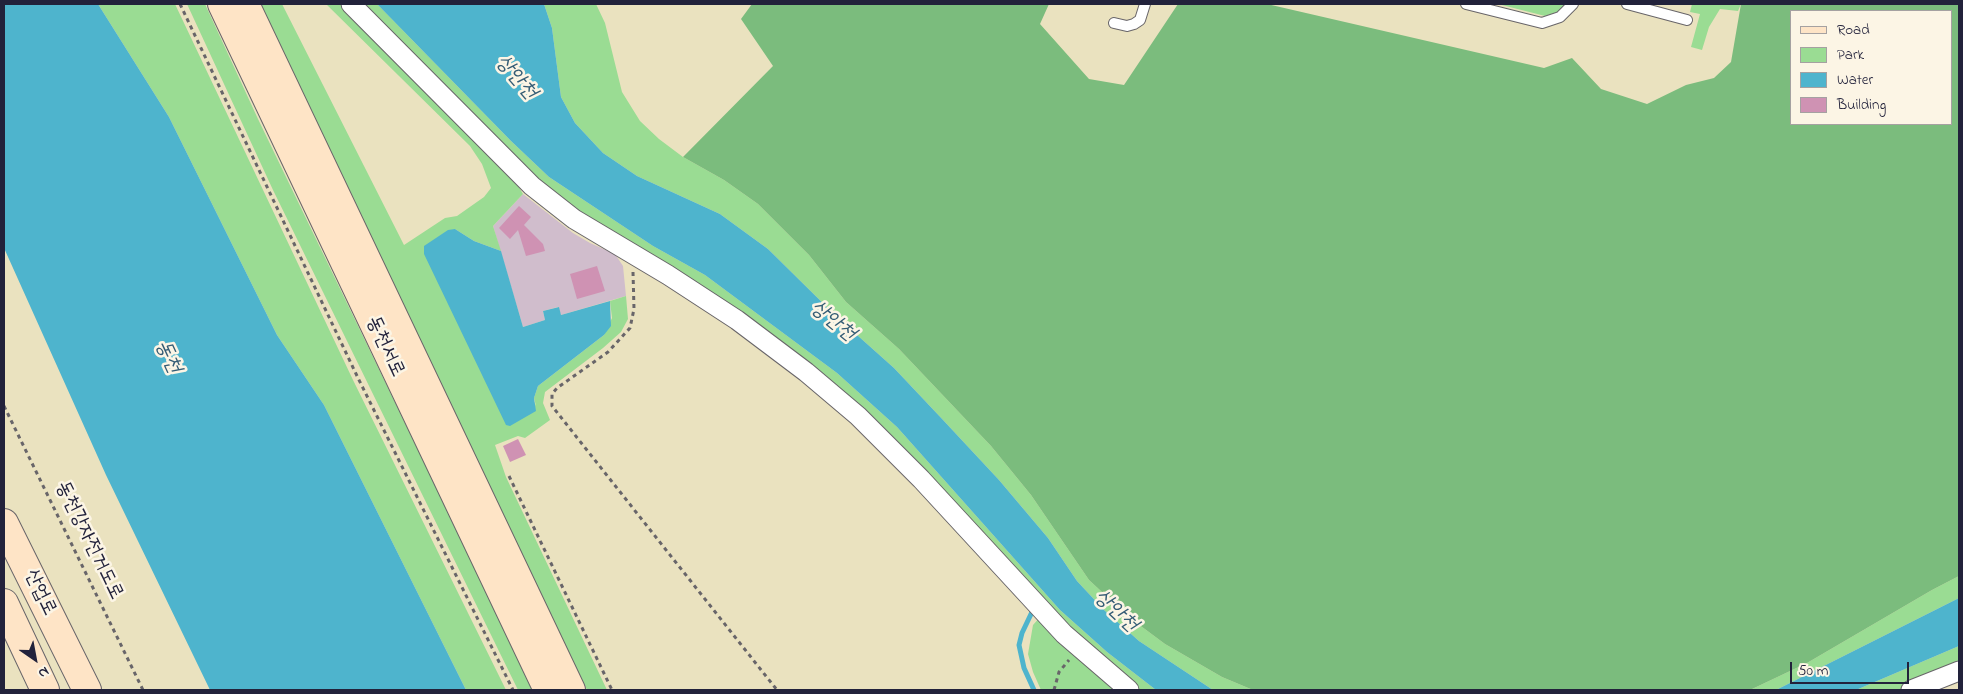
<!DOCTYPE html>
<meta charset="utf-8">
<style>
body{margin:0}
#map{position:relative;width:1963px;height:694px;overflow:hidden;background:#eae2bf;font-family:"Indie Flower",sans-serif}
canvas{display:block}
.frame{position:absolute;inset:0;border:5px solid #22223b;pointer-events:none}
.legend{position:absolute;left:1790px;top:10px;width:162px;height:115px;box-sizing:border-box;background:#fcf5e5;border:1px solid #a5a1a1;margin:0;padding:6px 9px;list-style:none;font-size:15px;color:#22223b}
.legend li{display:flex;align-items:center;gap:10px;height:25px}
.legend b{width:25px;border:1px solid #a5a1a1}
.north{position:absolute;left:10px;top:634px;width:50px;height:50px;-webkit-text-stroke:4px #fcf5e5;paint-order:stroke;rotate:147deg;font-size:14px;font-weight:700;line-height:20px;text-align:center;color:#22223b}
.north::after{content:'';display:block;margin:auto;width:18px;height:22px;background:#22223b;clip-path:polygon(50% 0,100% 100%,50% 72%,0 100%)}
.scale{position:absolute;left:1790px;top:662px;width:119px;height:22px;box-sizing:border-box;border:2px solid #22223b;border-top:0;padding-left:6px;font-size:15px;line-height:18px;white-space:nowrap;color:#22223b;-webkit-text-stroke:4px #fcf5e5;paint-order:stroke}
</style>
<div id="map">
<canvas width="1963" height="694"></canvas>
<div class="frame"></div>
<ul class="legend">
<li><b style="height:6px;background:#fee4c6"></b>Road</li>
<li><b style="height:14px;background:#9adc93"></b>Park</li>
<li><b style="height:14px;background:#4eb4cd"></b>Water</li>
<li><b style="height:14px;background:#cf92b3"></b>Building</li>
</ul>
<div class="north">N</div>
<div class="scale">50 m</div>
</div>
<script>
const g = document.querySelector('canvas').getContext('2d');
g.lineJoin = 'round';
function paint(path, color) { g.fillStyle = color; g.fill(path, 'evenodd'); }
const toPath = rows => new Path2D(rows.map(r => 'M' + r).join(''));
function strokePath(path, color, width, dash) { g.strokeStyle = color; g.lineWidth = width; g.lineCap = dash ? 'butt' : 'round'; g.setLineDash(dash || []); g.stroke(path); }
function drawText(font, color, halo, rows, align = 'center') {
  g.font = font + ' "Indie Flower","Poor Story",sans-serif'; g.lineWidth = 5; g.setLineDash([]); g.textBaseline = 'middle'; g.strokeStyle = halo; g.fillStyle = color; for (const [text, x, y, turn = 0] of rows) {
    g.save(); g.translate(x, y); g.rotate((+turn || 0) * Math.PI / 180); g.textAlign = isNaN(turn) ? turn : align; if (halo) g.strokeText(text, 0, 0); g.fillText(text, 0, 0); g.restore();
  }
}
const industrial = toPath([
 [523,194,573,233,590,243,615,254,623,266,626,296,561,315,558,307,543,311,545,320,523,327,493,226]
]);
const green = toPath([
 [98,4,175,4,353,380,506,690,466,690,324,405,277,335,169,117],
 [187,4,205,4,258,119,534,690,518,690,273,190],
 [260,4,282,4,404,245,445,218,457,216,484,197,491,188,482,164,470,146,326,4,345,4,513,177,523,194,493,226,501,251,474,241,455,229,536,406,534,398,538,386,604,335,612,318,610,301,626,296,628,319,621,332,603,348,545,392,543,403,550,420,525,438,518,436,495,445,506,477,607,690,587,690],
 [356,4,377,4,511,141,549,177,653,246,705,275,837,373,897,427,1060,610,1107,652,1156,690,1136,690,1092,656,886,437,551,194],
 [544,4,596,4,605,23,622,92,640,121,659,139,683,157,724,180,758,204,809,255,846,302,899,349,991,446,1031,495,1089,580,1130,618,1165,644,1222,677,1253,690,1213,690,1139,641,1104,610,1077,581,1048,538,999,480,944,421,894,368,838,318,768,249,720,214,637,176,603,153,575,123,561,97,552,28],
 [1498,4,1566,4,1557,12,1545,16],
 [1692,4,1741,4,1738,11,1720,9,1709,27,1702,50,1691,47,1700,14,1690,12],
 [1959,576,1959,598,1776,690,1750,690,1807,663,1932,590],
 [1041,616,1121,690,1041,690,1033,672,1028,654,1033,625],
 [1959,646,1959,666,1899,690,1856,690]
]);
const forest = toPath([
 [752,4,1049,4,1040,24,1089,79,1124,85,1178,4,1267,4,1544,68,1572,58,1601,89,1647,104,1686,85,1714,78,1731,62,1741,4,1959,4,1959,576,1932,590,1807,663,1750,690,1253,690,1222,677,1165,644,1130,618,1089,580,1031,495,991,446,899,349,846,302,809,255,758,204,724,180,683,157,773,66,741,19],
 [1792,11,1952,11,1952,124,1792,124]
]);
const water = toPath([
 [4,4,98,4,169,117,277,335,324,405,466,690,210,690,106,475,4,248],
 [377,4,544,4,552,28,561,97,575,123,603,153,637,176,720,214,768,249,838,318,894,368,944,421,999,480,1048,538,1077,581,1104,610,1139,641,1213,690,1156,690,1107,652,1060,610,897,427,837,373,705,275,653,246,549,177,511,141],
 [455,229,474,241,501,251,523,327,545,320,543,311,559,307,561,315,610,301,611,326,604,335,538,386,534,398,536,411,510,426,506,425,424,254,424,246,448,230],
 [1959,598,1959,646,1856,690,1776,690]
]);
const stream = toPath([
 [1032,612,1022,633,1019,645,1024,668,1034,690]
]);
const building = toPath([
 [519,206,531,217,524,225,543,244,545,251,526,256,518,230,510,239,499,228],
 [597,266,605,291,577,299,570,274],
 [518,439,526,455,510,462,503,446]
]);
const path = toPath([
 [180,4,358,378,513,690],
 [633,272,634,309,630,328,608,352,557,388,552,394,552,406,777,690],
 [4,406,143,690],
 [509,476,612,690],
 [1054,690,1059,672,1069,660]
]);
const lane = toPath([
 [1466,4,1542,23,1560,17,1573,4],
 [1627,4,1687,20],
 [1114,23,1127,26,1134,24,1140,20,1145,4]
]);
const street = toPath([
 [351,4,532,186,574,219,668,275,737,320,806,372,858,416,921,479,1064,634,1129,690],
 [1911,690,1959,671]
]);
const secondary = toPath([
 [222,4,548,690],
 [245,4,571,690],
 [4,523,87,690],
 [4,603,45,690]
]);
const streetNames = [
 ["동천서로",384,347,65],
 ["동천강자전거도로",88,541,64],
 ["산업로",39,593,64]
];
const waterNames = [
 ["상안천",515,78,49],
 ["상안천",832,322,39],
 ["동천",167,357,65],
 ["상안천",1115,612,43]
];
paint(industrial, '#d0bdcc');
paint(green, '#9adc93');
paint(forest, '#7bbc7d');
paint(water, '#4eb4cd');
strokePath(stream, '#4eb4cd', 5);
paint(building, '#cf92b3');
strokePath(lane, '#686569', 12);
strokePath(street, '#686569', 21);
strokePath(secondary, '#686569', 30);
strokePath(path, '#686569', 3, [4, 4]);
strokePath(lane, '#fff', 10);
strokePath(street, '#fff', 19);
strokePath(secondary, '#fee4c6', 28);
drawText('20px', '#22223b', '#fcf5e5', streetNames);
drawText('italic 21px', '#345c75', '#fcf5e5', waterNames);
</script>
